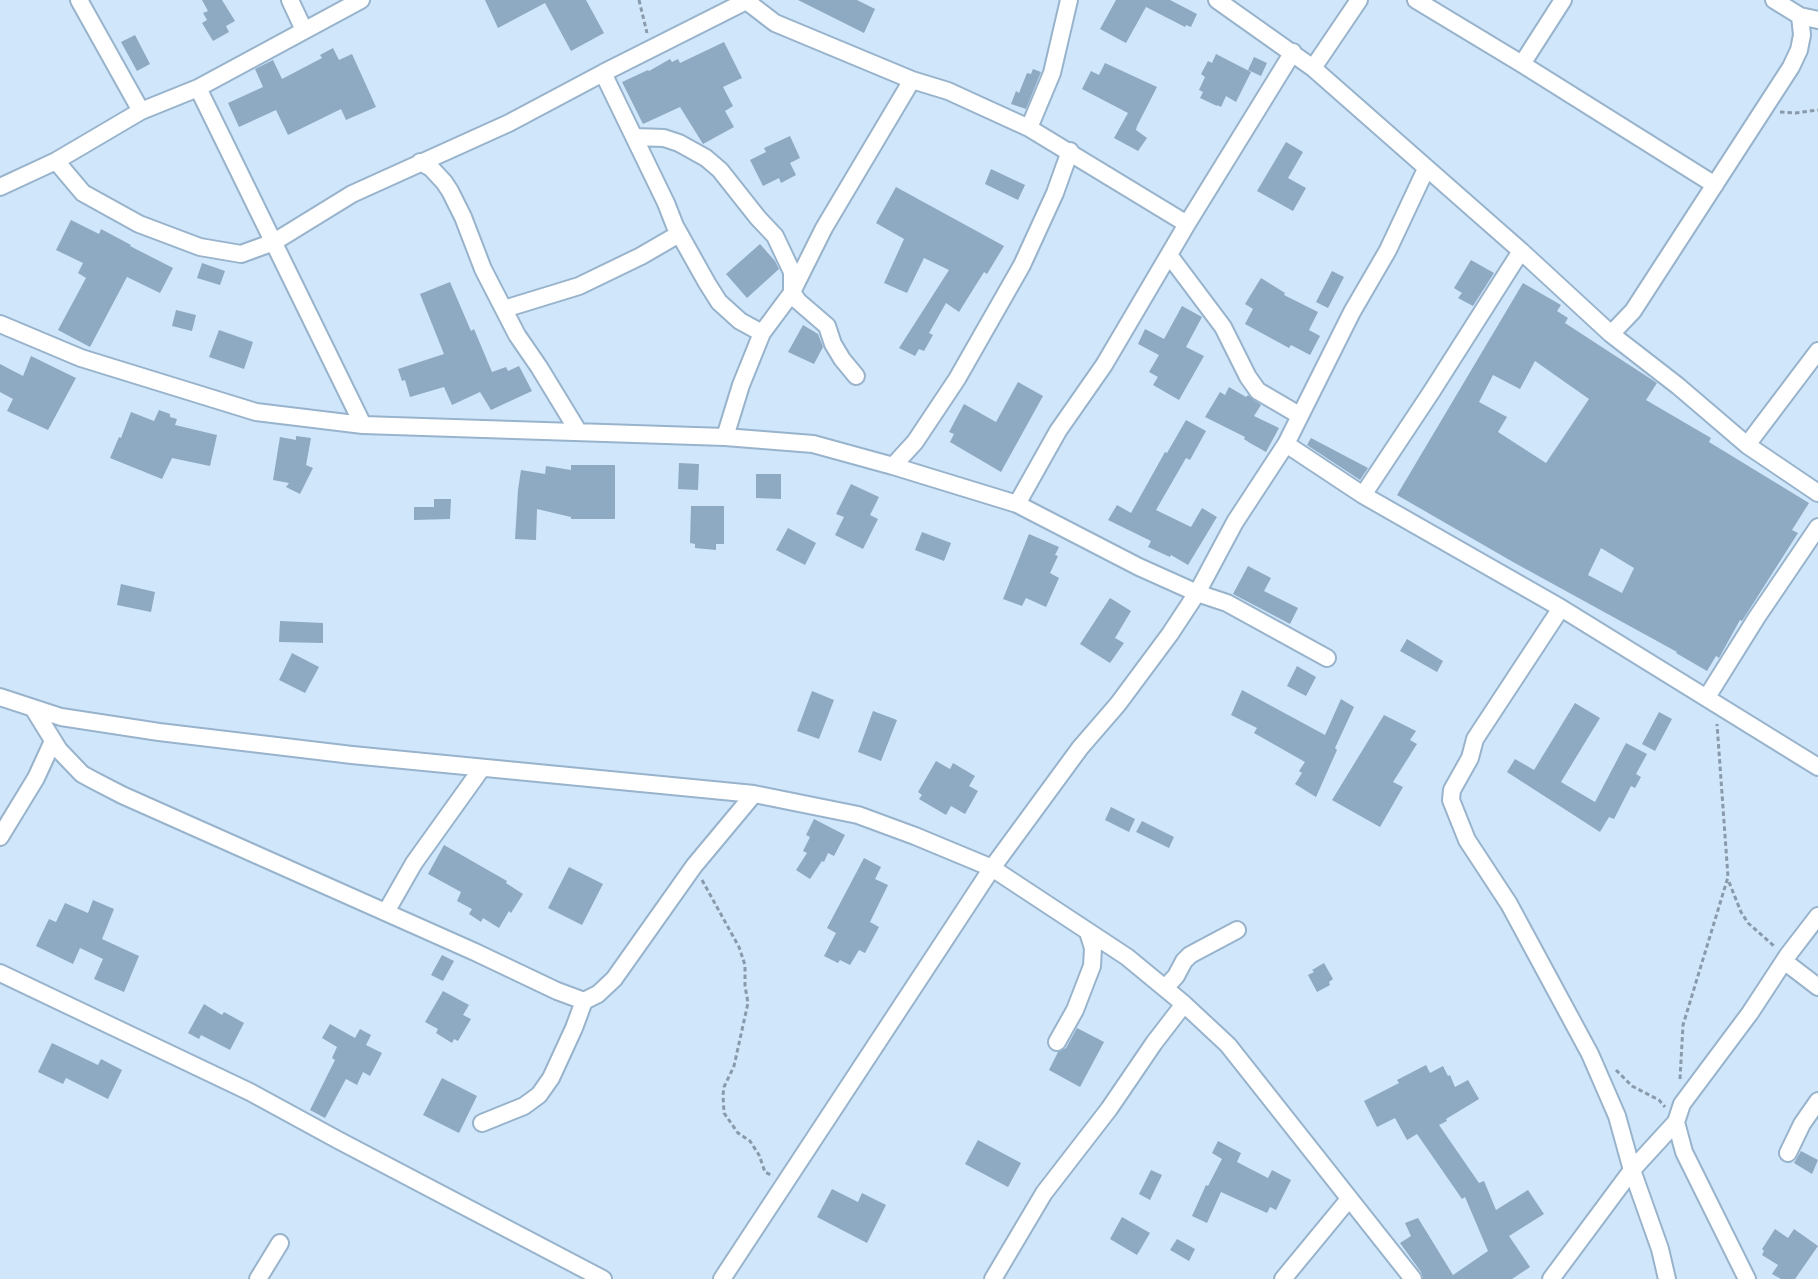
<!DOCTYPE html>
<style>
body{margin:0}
canvas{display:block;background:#d0e6fb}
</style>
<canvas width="1818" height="1279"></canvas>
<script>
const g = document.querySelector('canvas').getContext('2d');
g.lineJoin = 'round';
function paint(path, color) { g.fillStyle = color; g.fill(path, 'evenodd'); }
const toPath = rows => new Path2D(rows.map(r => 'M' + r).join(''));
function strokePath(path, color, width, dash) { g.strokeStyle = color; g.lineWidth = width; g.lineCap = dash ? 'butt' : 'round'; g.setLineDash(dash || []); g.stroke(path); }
const building = toPath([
 [202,0,222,0,235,21,226,26,229,32,213,41,202,23,207,20,203,13,208,11],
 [485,0,586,0,604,33,571,51,545,3,498,28],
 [798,0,857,0,875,9,864,33],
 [1116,0,1170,0,1197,14,1191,27,1186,25,1185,27,1146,7,1126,43,1100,29],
 [135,35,150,64,137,71,121,42],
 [724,42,742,78,723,87,733,106,725,111,734,127,703,144,680,107,643,124,622,82,648,70,649,71,670,59,672,62,678,59,680,63],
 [333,48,339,60,352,54,376,107,346,120,341,109,288,135,276,110,239,127,228,103,263,87,255,69,273,60,282,79,322,58,320,55],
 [1216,54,1251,72,1236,102,1226,96,1221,107,1217,105,1217,106,1200,98,1203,92,1199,90,1205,77,1201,74,1208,61,1212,63],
 [1254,57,1267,63,1261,76,1248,70],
 [1105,63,1157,87,1137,126,1136,130,1147,138,1138,151,1114,138,1128,113,1082,89,1091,71,1099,75],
 [1033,69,1041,72,1026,109,1011,104,1016,91,1019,93,1027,73,1031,74],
 [790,136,800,158,790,163,796,175,781,183,779,178,763,186,750,160,766,152,764,148],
 [1286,142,1303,152,1288,178,1306,188,1293,211,1257,191],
 [991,169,1025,185,1018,200,985,184],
 [896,187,1004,246,987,274,984,272,959,312,946,303,929,333,933,335,924,351,919,349,915,356,899,348,949,270,924,258,907,293,884,283,904,239,876,223],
 [71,220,99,234,101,229,131,245,130,246,173,268,160,293,127,277,90,347,58,330,86,278,78,273,83,263,56,250],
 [760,244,775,261,779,269,747,298,726,274],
 [1471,260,1494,273,1473,306,1458,298,1462,293,1454,288],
 [202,263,225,271,220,285,197,278],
 [1332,271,1344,277,1328,308,1316,302],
 [1261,278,1285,293,1284,295,1318,312,1309,330,1320,336,1310,355,1291,345,1289,348,1245,324,1253,309,1245,304],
 [450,282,471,331,474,329,492,372,506,367,508,371,519,366,532,391,491,410,480,392,452,405,444,387,410,397,405,380,402,381,398,369,444,354,420,294],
 [1523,283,1561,305,1557,311,1568,318,1565,323,1657,383,1646,400,1711,438,1709,442,1809,503,1792,530,1798,533,1742,621,1740,620,1719,658,1716,656,1707,671,1676,653,1677,652,1513,562,1397,495],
 [1535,361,1589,399,1546,463,1498,432,1507,417,1479,402,1493,375,1520,389],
 [1601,548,1634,568,1622,593,1588,575],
 [1182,306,1202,317,1186,347,1204,356,1179,400,1153,385,1158,377,1149,372,1159,355,1138,344,1145,329,1164,339],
 [176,310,196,315,192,331,172,326],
 [803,325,818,334,823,347,814,364,788,352],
 [219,330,253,342,244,369,209,357],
 [31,356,76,378,48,430,7,411,13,399,0,392,0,364,23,376],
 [1018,382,1043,396,1001,472,950,442,954,434,949,432,964,404,996,422],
 [1229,387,1246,397,1248,395,1261,405,1254,416,1279,428,1266,452,1250,443,1244,439,1245,437,1205,417,1220,392,1225,395],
 [159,410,170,414,170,417,177,419,175,425,217,435,210,466,172,458,162,479,110,458,119,437,121,438,131,412,154,421],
 [1186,420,1206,431,1190,460,1186,458,1156,510,1191,527,1202,508,1217,517,1188,565,1171,555,1170,557,1148,547,1151,541,1108,520,1117,505,1131,513,1165,452,1167,453],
 [296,436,311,438,306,465,313,468,300,494,286,487,289,483,273,480,280,437,296,440],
 [1311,438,1368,468,1360,480,1307,445],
 [679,463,699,464,698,490,678,489],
 [571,465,615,465,615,519,571,519,571,517,537,509,536,540,515,539,518,490,521,470,545,474,546,466,571,470],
 [756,474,781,474,781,499,756,498],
 [851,484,879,497,870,515,878,519,863,549,835,535,844,517,836,514],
 [434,499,451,499,450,519,414,520,414,507,434,507],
 [691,506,724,506,724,544,716,544,716,550,695,548,695,544,690,543],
 [788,528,816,543,805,565,776,550],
 [922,532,951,543,944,561,915,550],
 [1029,534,1059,547,1055,555,1058,556,1050,573,1059,578,1046,607,1026,598,1022,606,1003,599],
 [1248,566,1271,578,1264,591,1298,608,1290,624,1233,594],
 [121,584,155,592,151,612,117,605],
 [1110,598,1131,611,1115,638,1124,643,1110,663,1080,644],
 [280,621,323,623,323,643,279,642],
 [1407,639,1443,661,1437,672,1400,651],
 [292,653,319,667,305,693,279,680],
 [1297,666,1316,677,1306,696,1287,686],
 [1242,690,1325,735,1341,699,1354,707,1335,748,1337,750,1316,797,1295,784,1302,773,1299,771,1305,762,1254,733,1257,728,1231,715],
 [812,691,834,700,819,739,797,731],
 [1575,703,1600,718,1561,782,1595,802,1626,743,1647,754,1636,774,1641,777,1635,788,1631,786,1614,819,1609,817,1600,832,1507,772,1515,759,1534,770],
 [873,711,897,720,881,761,858,752],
 [1659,712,1672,719,1655,751,1642,744],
 [1384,715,1416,731,1410,740,1417,744,1393,782,1403,787,1380,827,1332,800],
 [936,761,950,769,953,763,975,776,969,786,978,791,965,814,951,806,946,815,919,799,922,795,918,792],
 [1111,807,1135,819,1129,832,1105,820],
 [814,819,845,835,834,856,828,853,824,862,822,861,810,879,796,870,807,853,803,851,810,837,806,835],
 [1142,821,1174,837,1169,848,1136,832],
 [444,845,507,881,506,883,523,894,511,913,509,911,499,928,483,918,481,922,469,914,472,909,457,901,461,892,428,874],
 [864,858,881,867,875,879,888,885,870,922,879,927,865,953,859,950,850,965,840,960,838,963,824,956,836,933,827,928],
 [569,867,603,884,582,925,548,908],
 [93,900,114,909,102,939,139,956,124,992,94,979,103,959,80,948,73,964,36,946,49,919,56,922,65,903,88,913],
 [442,955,454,961,443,981,431,975],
 [1324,963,1333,979,1329,982,1330,985,1317,992,1308,975,1314,972,1312,970],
 [443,991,469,1005,463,1015,471,1019,458,1041,454,1039,452,1043,436,1033,438,1029,425,1022],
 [204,1004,222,1015,224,1012,244,1023,230,1050,201,1035,199,1039,188,1033],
 [330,1024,355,1038,360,1029,371,1035,366,1045,382,1053,370,1076,363,1072,357,1085,346,1079,325,1118,310,1110,335,1060,332,1058,337,1047,322,1038],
 [1077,1028,1104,1042,1080,1087,1049,1070,1058,1052,1066,1048],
 [52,1043,98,1065,101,1059,122,1070,108,1099,66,1078,63,1084,38,1072],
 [1426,1065,1430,1073,1443,1066,1448,1076,1450,1075,1455,1087,1468,1080,1479,1099,1446,1119,1447,1121,1439,1125,1479,1183,1484,1181,1496,1210,1528,1190,1544,1214,1509,1236,1530,1267,1512,1279,1423,1279,1421,1272,1400,1243,1411,1236,1405,1223,1418,1218,1453,1275,1488,1251,1465,1197,1462,1199,1417,1134,1407,1140,1395,1118,1377,1127,1364,1101,1399,1083,1397,1080],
 [442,1078,477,1096,459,1133,423,1115],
 [978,1140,1021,1163,1008,1187,965,1164],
 [1218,1141,1241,1153,1237,1162,1268,1178,1272,1170,1291,1180,1276,1210,1270,1207,1267,1213,1221,1192,1207,1223,1192,1216,1206,1185,1208,1186,1222,1159,1212,1153],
 [1801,1151,1818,1160,1812,1174,1794,1163],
 [1151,1170,1162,1175,1150,1200,1139,1194],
 [832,1189,858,1202,862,1193,886,1205,867,1243,817,1217],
 [1122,1217,1150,1233,1137,1255,1110,1239],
 [1775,1229,1788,1238,1794,1229,1818,1246,1795,1279,1781,1279,1772,1274,1778,1265,1762,1255,1764,1251,1762,1249],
 [1177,1239,1195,1249,1189,1261,1170,1250]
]);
const path = toPath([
 [639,0,647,33],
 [1780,112,1795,113,1818,110],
 [702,880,739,947,745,965,745,986,748,1003,734,1066,724,1087,723,1095,724,1113,738,1133,750,1141,759,1155,765,1172,773,1176],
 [1729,882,1741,912,1748,923,1774,946],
 [1616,1070,1632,1086,1659,1100,1665,1107],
 [1680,1079,1683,1025,1728,877,1717,724]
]);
const street = toPath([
 [79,0,141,111],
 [290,0,304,30],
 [745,0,775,23,912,80,948,91,1029,128,1187,224],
 [1217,0,1313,68,1521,251,1611,334,1678,386,1747,445,1818,493],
 [1416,0,1522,64,1715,185],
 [1774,0,1800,16,1818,20],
 [1522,64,1563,0],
 [1313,68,1359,0],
 [603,73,666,203,675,226,707,283,719,302,740,321,762,333],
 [198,88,363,425],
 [1029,128,1052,73,1069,0],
 [634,137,664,138,679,143,706,158,720,170,758,218,775,236,792,272,792,292,798,301,827,326,833,344,842,359,856,376],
 [56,161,83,193,139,224,200,247,241,254,274,242,352,194,509,123,603,73,748,0],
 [420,162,431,168,444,182,450,191,463,217,483,269,517,335,539,367,578,431],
 [0,187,56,161,141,111,198,88,361,0],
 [1169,255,1223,327,1248,377,1258,391,1299,415],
 [504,309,579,286,641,256,679,234],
 [0,324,81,358,256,412,363,425,725,437,813,444,893,466,1017,504,1139,567,1197,593,1227,603,1327,658],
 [1611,334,1633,311,1791,67,1799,50,1802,35,1800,16],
 [725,437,741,385,762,333,791,294,824,228,912,80],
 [1286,444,1363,495,1561,608,1818,767],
 [1747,445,1818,351],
 [893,466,915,442,957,379,1022,265,1055,193,1070,151],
 [1363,495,1432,391,1521,251],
 [1017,504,1058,431,1104,365,1187,224,1293,52],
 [1561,608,1475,739,1470,758,1452,790,1451,800,1467,840,1509,904,1590,1054,1617,1116,1632,1170,1660,1249,1667,1279],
 [0,697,61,717,159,732,352,755,754,794,858,815,915,836,992,868,1127,957,1184,1004,1228,1045,1413,1279],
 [1707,697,1757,617,1818,527],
 [33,708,59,750,82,774,93,780,122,795,475,952,557,991,584,1001,598,994,614,979,694,866,754,794],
 [0,837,36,778,53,741],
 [386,912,414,863,482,768],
 [1784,961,1818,987],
 [0,973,250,1092,338,1140,603,1279],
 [1165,988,1176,976,1184,961,1190,955,1237,930],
 [1057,1042,1075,1010,1092,966,1093,948,1088,932],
 [1676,1122,1684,1152,1747,1279],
 [482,1123,524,1106,539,1095,551,1078,574,1028,584,1001],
 [1788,1153,1802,1124,1818,1101],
 [258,1279,280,1243],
 [722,1279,992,868,1080,748,1118,704,1170,634,1197,593,1235,522,1286,444,1352,312,1388,250,1426,169],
 [993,1279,1044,1193,1109,1109,1154,1043,1184,1004],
 [1283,1279,1349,1199],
 [1551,1279,1632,1170,1676,1122,1682,1104,1750,1013,1788,955,1818,916]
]);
paint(building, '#8ea9c2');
strokePath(street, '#98b3cc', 20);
strokePath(path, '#899aab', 3, [4.5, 3]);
strokePath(street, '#fff', 16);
</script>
